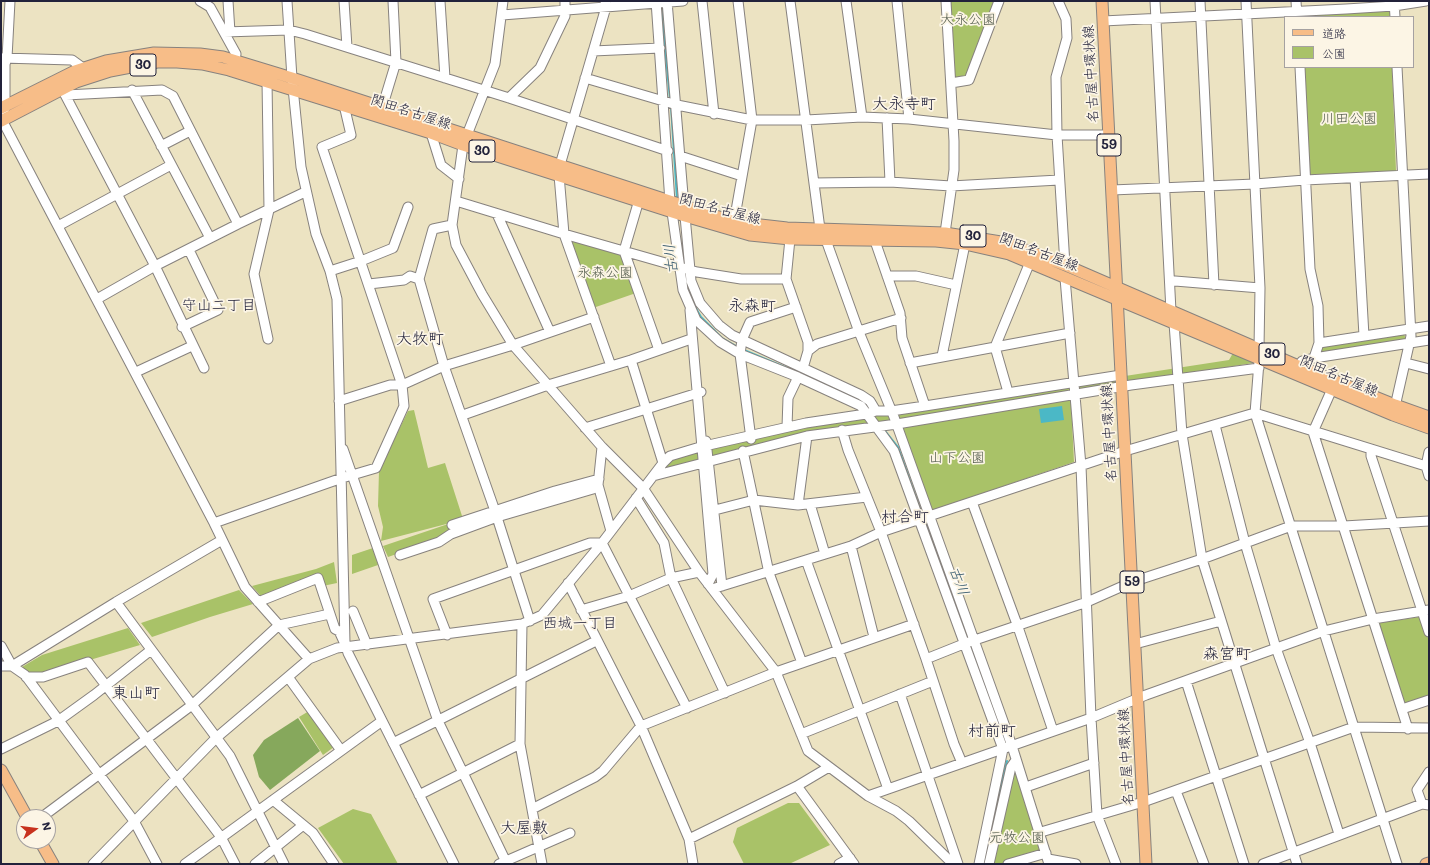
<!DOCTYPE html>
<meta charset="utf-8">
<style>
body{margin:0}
#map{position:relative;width:1430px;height:865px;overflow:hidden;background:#ece3c2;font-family:Mali,"Klee One",sans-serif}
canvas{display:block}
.frame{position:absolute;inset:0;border:2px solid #22223b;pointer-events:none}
.legend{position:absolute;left:1284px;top:16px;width:130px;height:52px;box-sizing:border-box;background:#fcf5e5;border:1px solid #a5a1a1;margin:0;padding:5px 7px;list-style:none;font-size:12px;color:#22223b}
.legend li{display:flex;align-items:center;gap:8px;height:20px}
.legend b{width:20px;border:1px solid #a5a1a1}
.north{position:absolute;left:16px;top:809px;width:40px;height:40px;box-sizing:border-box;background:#fcf5e5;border:1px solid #a5a1a1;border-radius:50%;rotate:76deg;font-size:11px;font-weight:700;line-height:16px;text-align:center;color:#22223b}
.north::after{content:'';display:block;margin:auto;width:14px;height:18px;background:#c8321e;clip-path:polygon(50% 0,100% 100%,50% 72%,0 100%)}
</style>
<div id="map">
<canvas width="1430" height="865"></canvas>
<div class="frame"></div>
<ul class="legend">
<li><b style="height:5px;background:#f7bd88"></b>道路</li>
<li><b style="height:11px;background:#a9c268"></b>公園</li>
</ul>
<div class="north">N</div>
</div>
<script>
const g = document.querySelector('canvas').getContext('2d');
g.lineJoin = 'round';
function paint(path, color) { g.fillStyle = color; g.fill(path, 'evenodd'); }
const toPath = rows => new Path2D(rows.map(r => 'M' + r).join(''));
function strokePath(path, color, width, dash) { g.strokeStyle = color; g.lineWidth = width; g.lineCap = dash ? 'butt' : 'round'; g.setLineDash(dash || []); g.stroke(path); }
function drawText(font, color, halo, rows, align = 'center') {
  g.font = font + ' Mali,"Klee One",sans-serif'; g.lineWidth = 3.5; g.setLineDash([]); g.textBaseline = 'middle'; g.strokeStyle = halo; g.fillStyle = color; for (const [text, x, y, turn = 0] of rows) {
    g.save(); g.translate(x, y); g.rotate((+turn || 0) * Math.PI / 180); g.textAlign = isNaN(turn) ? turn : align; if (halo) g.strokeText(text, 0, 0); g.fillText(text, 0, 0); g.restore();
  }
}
const green = toPath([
 [948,1,994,1,965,77,954,78],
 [1390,11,1390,17,1299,17,1299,14],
 [1301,67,1392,67,1396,171,1307,177],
 [568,239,622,253,636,293,593,308],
 [1404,333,1406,341,1319,355,1322,346],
 [1233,353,1254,362,1253,363,870,424,659,473,671,457,800,426,1229,360],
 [1068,399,1071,401,1074,462,931,511,900,429,902,426],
 [414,410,428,468,445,463,463,519,492,521,388,557,383,546,454,522,381,541,383,527,378,506,379,471,408,411],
 [373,548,378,565,352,574,352,555],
 [334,562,337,583,318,587,310,582,266,602,252,586,316,569],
 [239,590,253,604,210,617,152,637,141,623],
 [1419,617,1421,618,1429,641,1429,695,1405,703,1403,702,1378,625,1379,623],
 [128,628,140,645,43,674,28,675,22,667,42,655],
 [309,711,334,747,323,755,299,717],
 [1014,769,1017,770,1042,852,1001,864,990,864],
 [788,803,799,803,830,845,789,864,744,864,733,842,737,828],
 [353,809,371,814,398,864,344,864,318,828]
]);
const forest = toPath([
 [298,718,320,751,270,790,259,777,253,755,264,740]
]);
const water = toPath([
 [1062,406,1064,420,1041,423,1039,409]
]);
const stream = toPath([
 [661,6,670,99],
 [671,106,677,199],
 [693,303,701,317,722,338,736,346],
 [744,350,787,368],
 [814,379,844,393],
 [886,432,898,447,922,515],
 [995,810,1007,761],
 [984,864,990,834]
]);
const minor = toPath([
 [10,1,7,58,5,64,5,106,2,120,214,523,245,587,309,659],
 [200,1,210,7,236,54,235,60],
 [228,1,230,32],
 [287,1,292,78,301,167,316,234,330,271,337,299,345,643,348,653,454,864],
 [344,1,347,47],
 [440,1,445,78],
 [503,1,495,64,463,145,452,225,456,245,482,294,513,345,602,447,643,488,699,572,776,672,808,751,868,796,896,811,909,821,953,864],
 [656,1,670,202],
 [667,1,684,207],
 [702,1,714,114],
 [790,1,820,229,826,240,859,332,894,417,1012,746,1049,864],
 [846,1,862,117],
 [897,1,909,119],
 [1058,1,1066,19,1067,38,1056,77,1057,135,1065,265],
 [1155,1,1171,311],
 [1200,1,1214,285],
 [1246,1,1260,288,1259,348],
 [1296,1,1297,17],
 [1394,1,1395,17],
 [502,15,683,1],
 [1103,21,1346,9,1394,6,1426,1],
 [224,32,289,30,305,34,509,98,668,151],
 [593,51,660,48],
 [2,58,72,60,83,68],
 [1300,67,1310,269,1318,306,1319,343,1314,358],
 [585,78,677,105,752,120,806,120,862,117,909,119,1057,135,1109,135],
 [267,81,269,210,254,274,268,339],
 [951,83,969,80,999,1],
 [62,89,155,266,204,368],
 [132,90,210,238],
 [66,95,162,90,173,96,238,224],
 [509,98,540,68,565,16,565,1],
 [382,108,396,62,393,1],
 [887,118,890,182],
 [431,133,441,165,459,179],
 [161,146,190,131],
 [680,156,742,176],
 [560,165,606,7,605,1],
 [559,175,564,234,611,366],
 [1355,178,1364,336],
 [814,183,890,182,951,186,1059,180],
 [1112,190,1255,184,1305,180,1429,174],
 [639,200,624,251,659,350],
 [456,201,564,234,697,272,741,279,786,279],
 [672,212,683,290,696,320,720,342,740,354,798,377,861,406,894,451,1003,749,979,864],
 [497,214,550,332],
 [685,216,691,281,700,303,719,325,732,335,861,395,870,401,876,411],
 [734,222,752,120,738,1],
 [452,225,433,229,419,279,444,366,495,511,530,621],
 [58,226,171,165],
 [945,233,954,170,954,141,946,1],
 [790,239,786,279,808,342,808,351,803,368],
 [875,241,900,313,902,338,925,406],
 [330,271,361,261,393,248,408,207],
 [887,276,916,276,956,285],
 [1065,278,1081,466,1091,718,1097,815,1116,864],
 [1170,282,1175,281,1260,288],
 [369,284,404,280,410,276,419,279],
 [97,299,155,266,238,224,305,192],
 [690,310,713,574,708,584],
 [1174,323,1182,434,1202,559,1297,864],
 [182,327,218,310,189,250],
 [1319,343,1429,326],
 [808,351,817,344,901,318],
 [942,356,965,244],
 [1259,362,1255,413,1397,864],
 [910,363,1070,333],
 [1406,363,1429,369],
 [1300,366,1302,361,1314,358,1429,340],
 [136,372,192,346],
 [1332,389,1313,432,1408,729],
 [1008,392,995,347,1030,262],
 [339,401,390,385,402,385,444,366,513,345,594,317],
 [1394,411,1411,336,1397,67],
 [463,415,548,385,631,360,691,339],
 [1215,425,1245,543,1276,648,1310,743,1339,834],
 [787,427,788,398,798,377],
 [585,428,701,392],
 [842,430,848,450,881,532,926,659,954,744,962,763],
 [751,439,740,354,742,340,750,322,796,307],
 [706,441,722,586],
 [343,449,438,721,507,864],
 [1371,449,1371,456,1429,632],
 [743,451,769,573,802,663],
 [1429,452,1426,466,1429,476],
 [663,463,670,456,700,447,806,423,866,414,876,411,891,411,925,406,1121,375],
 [653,476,807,436,897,424,1131,385,1259,368],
 [598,485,611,531],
 [636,498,664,543,671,578,725,693],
 [972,502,1018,627,1053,731],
 [810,504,825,554],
 [798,505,807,436],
 [715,510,754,500,798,505,867,497],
 [214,523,342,478,376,468,404,406,402,385,322,147,351,135,344,105],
 [452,525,555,491,599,479],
 [851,546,874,637],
 [400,555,439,542,451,534,497,517,593,489,598,485,602,447],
 [806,560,888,789],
 [568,583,641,726,689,839,693,864],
 [712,589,806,560,851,546,881,532,1125,451,1251,414,1255,413,1429,467],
 [116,602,230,756,284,864],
 [258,602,318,578,335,629,339,631,344,642],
 [581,610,629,596,671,578,699,572],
 [353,611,367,645],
 [522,624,520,744,542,864],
 [447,635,433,599,590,543,602,543,687,708],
 [1135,644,1221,621],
 [1,646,12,666,25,675,134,821,157,864],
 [926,659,966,643,1087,602,1132,582,1202,559,1291,526,1344,526,1429,521],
 [1,666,12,666,116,602,222,540],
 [26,677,43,677,88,662,221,837,235,864],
 [288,677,340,749],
 [1186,681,1244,864],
 [900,694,958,864],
 [1402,709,1429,700],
 [801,734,933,681],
 [393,743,596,641],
 [1,749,58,721,94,695,151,650],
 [797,786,854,864],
 [1026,787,1094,763],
 [1176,791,1204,864],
 [419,795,520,744],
 [868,796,1091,718,1146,695,1324,631,1373,619,1429,610],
 [273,800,313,833,334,864],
 [1422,804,1417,790,1429,772],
 [532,809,595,777,603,771,641,726,776,672,914,624],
 [42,817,192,705,279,625,325,615],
 [1041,832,1143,802,1354,727,1429,728],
 [689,839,797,786,829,767],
 [1048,859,1076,864],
 [93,864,216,738,309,659,337,648,522,624,542,615,602,543,663,463,631,360],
 [185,864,382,721],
 [255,864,302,826],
 [499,864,570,833],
 [839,864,850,858],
 [989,864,1011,767,1016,760],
 [1008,864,1046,853],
 [1263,864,1422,804,1429,805]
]);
const major = toPath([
 [1102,1,1146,864],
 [1,108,75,71,106,61,154,53,200,54,223,57,292,78,734,222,787,228,945,233,1007,243,1065,265,1296,365,1395,405,1429,417],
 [1,121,76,82,110,71,157,62,177,62,202,64,229,70,431,133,463,145,685,216,750,235,790,239,936,241,965,244,1009,254,1393,415,1429,428],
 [1,770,27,817],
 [40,841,53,864],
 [1426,864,1429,863]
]);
const shields = [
 [143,65,26],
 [1109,145,24],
 [482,151,26],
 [973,236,26],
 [1272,354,26],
 [1132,582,24]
];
const shieldNames = [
 ["30",143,65],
 ["59",1109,145],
 ["30",482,151],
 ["30",973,236],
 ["30",1272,354],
 ["59",1132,582]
];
const parkNames = [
 ["大永公園",968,20],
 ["川田公園",1349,119],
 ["永森公園",605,273],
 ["山下公園",957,458],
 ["元牧公園",1017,838]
];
const streetNames = [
 ["名古屋中環状線",1091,74,-93],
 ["関田名古屋線",411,112,18],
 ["関田名古屋線",720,209,15],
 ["関田名古屋線",1039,252,21],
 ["関田名古屋線",1339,376,23],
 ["名古屋中環状線",1109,433,-93],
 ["名古屋中環状線",1126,757,-93]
];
const waterNames = [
 ["古川",671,259,-96],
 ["古川",959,581,70]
];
const neighbourhoodNames = [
 ["守山二丁目",219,305],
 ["西城一丁目",580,623]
];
const quarterNames = [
 ["大永寺町",904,104],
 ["永森町",752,306],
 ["大牧町",420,339],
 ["村合町",905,517],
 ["森宮町",1227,654],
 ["東山町",136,693],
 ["村前町",992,731],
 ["大屋敷",524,828]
];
paint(green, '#a9c268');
paint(forest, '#86a85c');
paint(water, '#4bb8c6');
strokePath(stream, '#4bb8c6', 2);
strokePath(minor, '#87827e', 11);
strokePath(major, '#87827e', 13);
strokePath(minor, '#fff', 9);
strokePath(major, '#f7bd88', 11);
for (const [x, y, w] of shields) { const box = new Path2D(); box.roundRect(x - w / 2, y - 11, w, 22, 3); g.fillStyle = '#fcf5e5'; g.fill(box); strokePath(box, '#22223b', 1); }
drawText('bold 13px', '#22223b', null, shieldNames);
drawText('14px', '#515a4b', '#fcf5e5', parkNames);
drawText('14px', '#22223b', '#fcf5e5', streetNames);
drawText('italic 15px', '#30566c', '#fcf5e5', waterNames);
drawText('15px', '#22223b', '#fcf5e5', neighbourhoodNames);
drawText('16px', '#22223b', '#fcf5e5', quarterNames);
</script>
